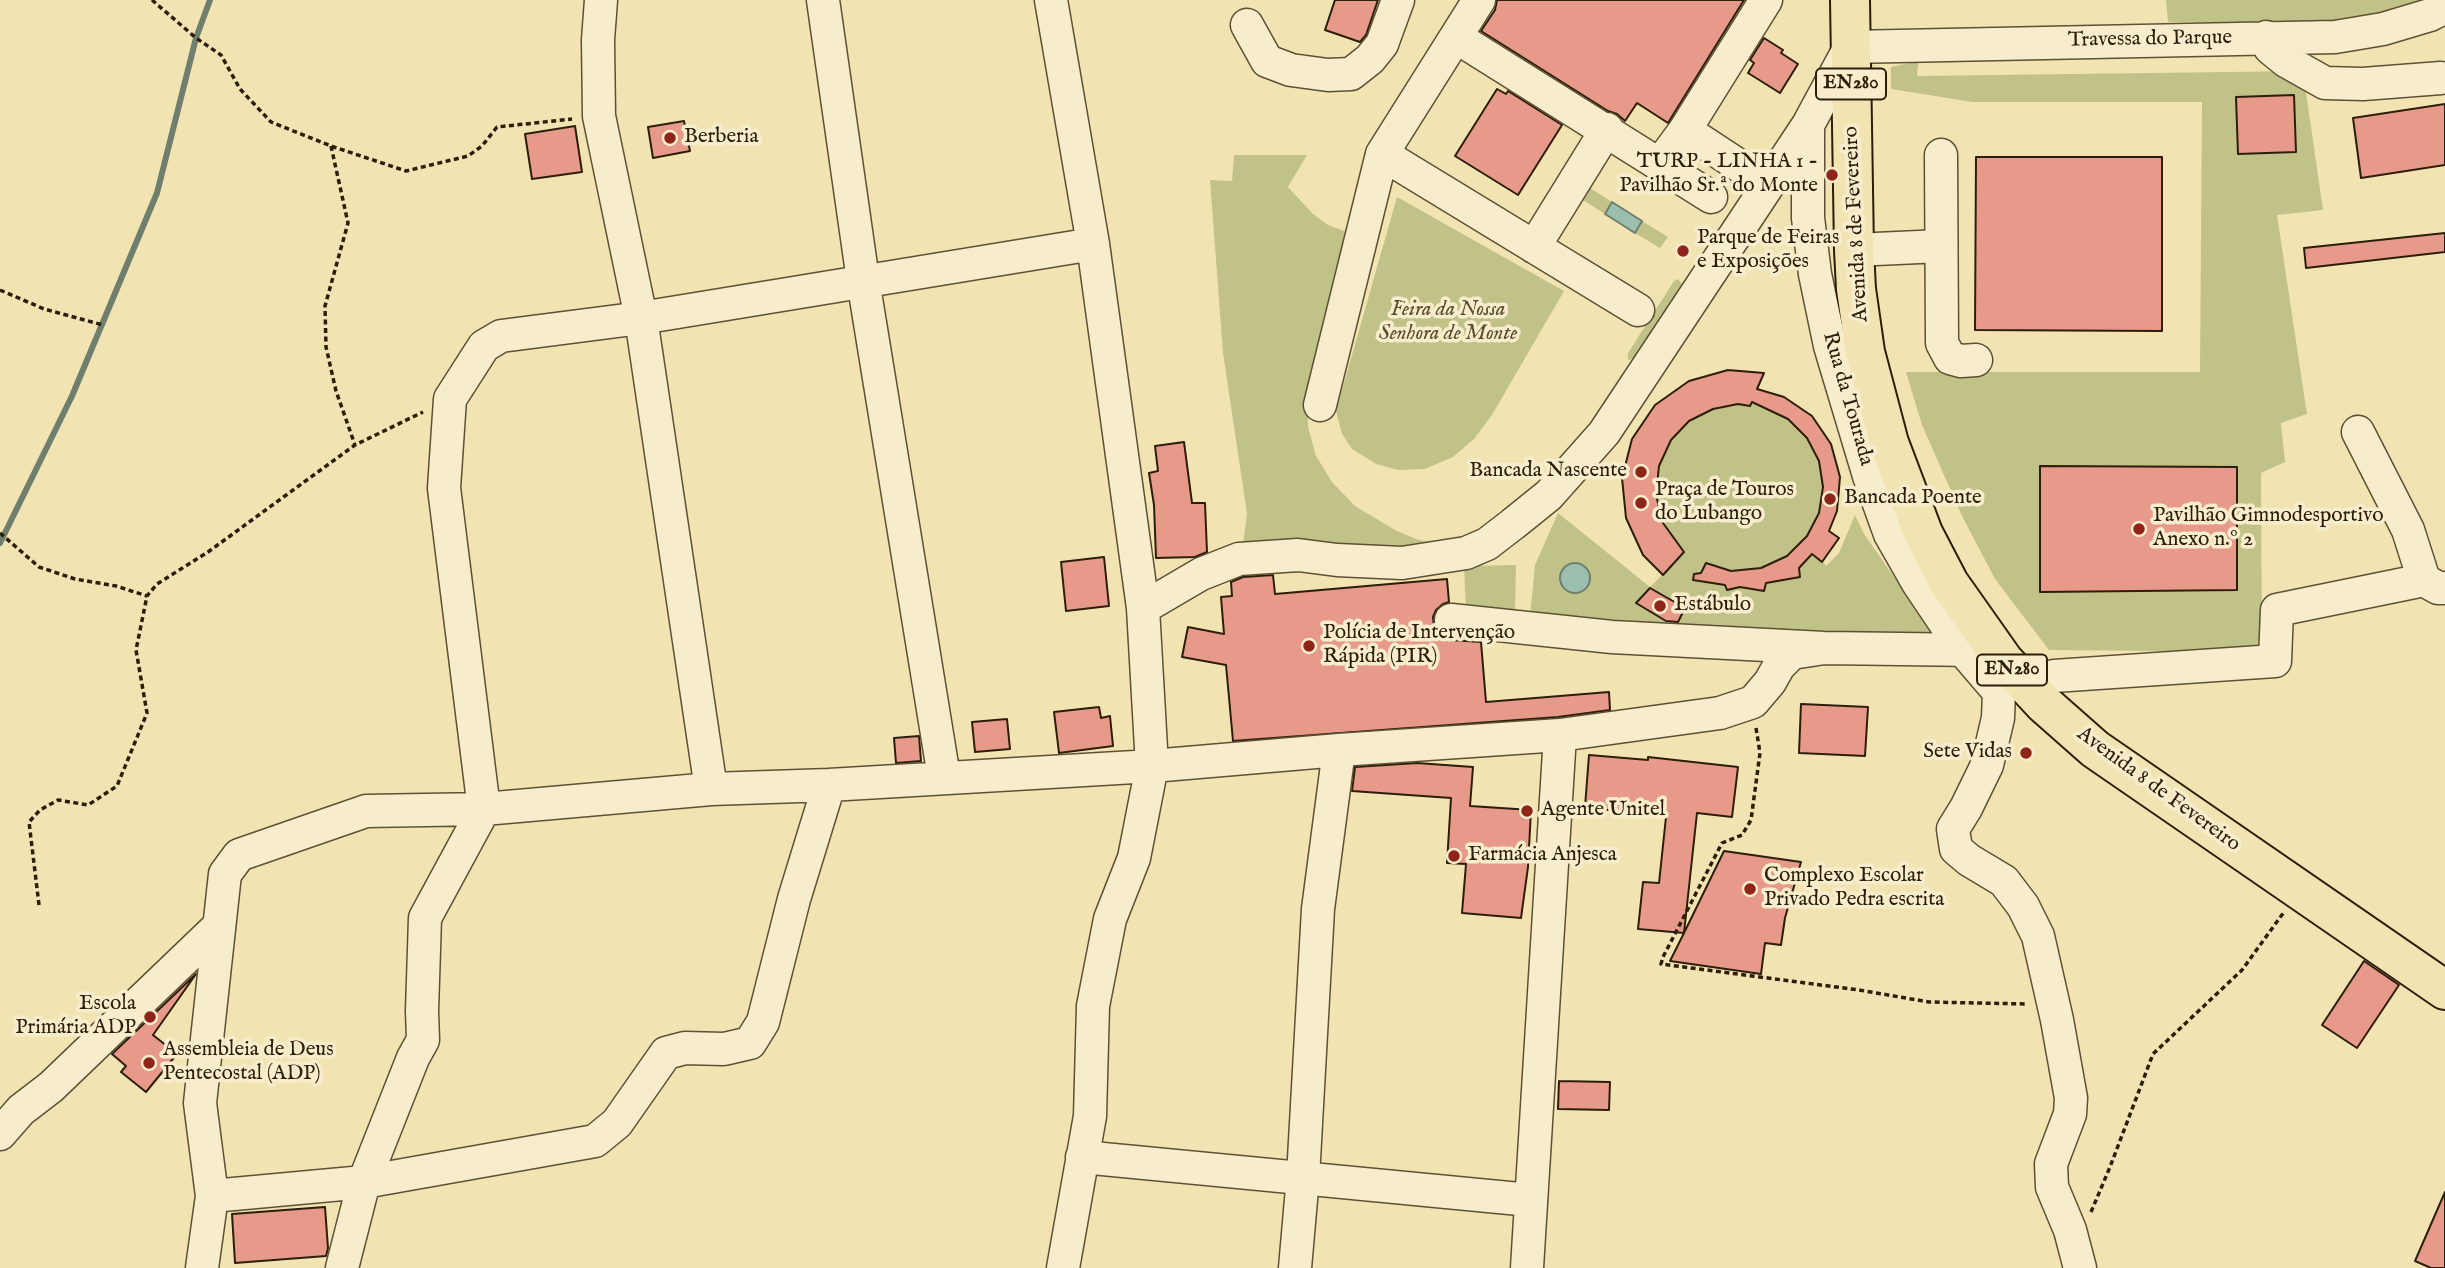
<!DOCTYPE html>
<meta charset="utf-8">
<style>
body{margin:0}
canvas{display:block;background:#f2e4b2}
</style>
<canvas width="2445" height="1268"></canvas>
<script>
const g = document.querySelector('canvas').getContext('2d');
g.lineJoin = 'round';
function paint(path, color) { g.fillStyle = color; g.fill(path, 'evenodd'); }
const toPath = rows => new Path2D(rows.map(r => 'M' + r).join(''));
function strokePath(path, color, width, dash) { g.strokeStyle = color; g.lineWidth = width; g.lineCap = dash ? 'butt' : 'round'; g.setLineDash(dash || []); g.stroke(path); }
function drawText(font, color, halo, rows, align = 'center') {
  g.font = font + ' "IM FELL English",serif'; g.lineWidth = 7; g.setLineDash([]); g.textBaseline = 'middle'; g.strokeStyle = halo; g.fillStyle = color; for (const [text, x, y, turn = 0] of rows) {
    g.save(); g.translate(x, y); g.rotate((+turn || 0) * Math.PI / 180); g.textAlign = isNaN(turn) ? turn : align; if (halo) g.strokeText(text, 0, 0); g.fillText(text, 0, 0); g.restore();
  }
}
const green = toPath([
 [2166,0,2434,0,2405,10,2343,21,2283,23,2168,22],
 [1919,53,1917,76,2303,71,2323,210,2277,215,2307,414,2281,423,2285,462,2261,473,2262,652,2049,650,1995,579,1961,514,1922,425,1906,372,2200,372,2202,102,1972,102,1891,89,1891,67,1910,63],
 [1234,155,1307,155,1288,187,1313,214,1328,225,1347,232,1307,399,1308,427,1316,456,1332,482,1355,506,1395,530,1416,539,1439,545,1470,548,1242,551,1247,514,1223,353,1210,180,1232,181],
 [1590,188,1612,202,1605,214,1583,200],
 [1397,197,1564,291,1492,415,1474,439,1453,457,1425,469,1398,470,1376,464,1352,449,1342,434,1336,411],
 [1642,221,1668,237,1660,248,1635,233],
 [1678,279,1682,284,1680,288,1635,358,1628,360,1628,353,1674,281],
 [1728,370,1764,373,1758,389,1784,397,1812,416,1831,444,1840,477,1837,511,1829,531,1839,538,1823,562,1826,566,1839,553,1855,515,1864,534,1934,634,1931,641,1530,616,1535,565,1558,513,1650,587,1662,575,1643,555,1626,518,1622,478,1632,439,1655,405,1689,381],
 [1516,565,1515,615,1466,613,1464,566]
]);
const water = toPath([
 [1612,202,1642,221,1635,233,1605,214,1612,202],
 '1560 578a15 15 0 1 1 30 0a15 15 0 1 1-30 0Z'
]);
const stream = toPath([
 [0,543,72,396,157,193,196,38,210,0]
]);
const building = toPath([
 [1335,0,1378,0,1366,35,1360,42,1325,30,1335,0],
 [1497,0,1744,0,1668,123,1637,103,1625,121,1617,114,1608,111,1481,31,1495,10,1497,0],
 [1764,38,1783,50,1781,53,1798,64,1780,93,1748,73,1754,63,1750,60,1764,38],
 [1497,89,1506,94,1508,91,1562,125,1518,195,1455,156,1497,89],
 [2294,95,2296,152,2238,154,2236,97,2294,95],
 [2445,104,2445,165,2361,178,2353,118,2445,104],
 [684,121,690,151,653,158,648,127,684,121],
 [575,126,582,172,532,179,525,134,575,126],
 [1976,157,2162,157,2162,331,1975,330,1976,157],
 [2445,233,2445,252,2306,268,2304,248,2445,233],
 [1728,370,1764,373,1757,389,1784,397,1812,416,1831,444,1840,477,1837,511,1829,531,1839,538,1822,562,1812,554,1799,568,1800,577,1766,583,1764,591,1740,587,1727,590,1725,585,1693,580,1694,574,1701,573,1706,563,1731,571,1761,568,1787,556,1807,536,1819,513,1823,487,1819,461,1807,438,1788,419,1752,402,1750,406,1738,404,1713,409,1689,421,1671,440,1659,466,1656,495,1663,523,1684,552,1663,575,1643,555,1626,518,1622,478,1632,439,1655,405,1689,381,1728,370],
 [1184,442,1192,503,1205,503,1207,552,1195,557,1156,558,1154,505,1149,473,1158,471,1155,446,1184,442],
 [2040,466,2237,467,2237,590,2040,592,2040,466],
 [1104,557,1109,606,1066,611,1061,562,1104,557],
 [1273,575,1275,594,1447,579,1449,602,1443,604,1436,610,1433,617,1434,627,1440,634,1452,640,1481,642,1486,702,1609,692,1610,710,1558,717,1233,741,1226,665,1182,657,1188,627,1224,634,1221,597,1232,596,1231,582,1243,577,1273,575],
 [1650,588,1685,608,1678,622,1666,621,1636,603,1650,588],
 [1801,704,1868,707,1865,756,1799,753,1801,704],
 [1099,707,1101,718,1110,716,1113,746,1059,753,1054,712,1099,707],
 [1007,719,1010,749,975,752,972,722,1007,719],
 [919,736,921,761,896,763,894,738,919,736],
 [1589,755,1648,760,1648,757,1738,767,1732,817,1697,813,1684,933,1724,851,1801,862,1785,918,1781,945,1765,943,1761,974,1670,961,1684,933,1638,929,1643,882,1659,883,1666,817,1585,807,1589,755],
 [1417,763,1473,767,1470,806,1531,810,1528,867,1521,918,1462,913,1466,864,1447,863,1451,798,1352,791,1355,767,1417,763],
 [2364,961,2399,985,2357,1048,2322,1025,2364,961],
 [196,974,153,1035,177,1054,146,1092,121,1072,126,1066,112,1054,196,974],
 [1559,1081,1610,1082,1609,1110,1558,1109,1559,1081],
 [2445,1192,2445,1268,2431,1268,2415,1261,2445,1192],
 [325,1207,328,1248,326,1256,235,1263,232,1214,325,1207]
]);
const path = toPath([
 [152,0,196,38,221,55,240,89,271,122,331,146,406,171,468,156,482,146,497,127,572,119],
 [331,146,348,223,325,306,326,347,336,391,355,445],
 [0,290,44,309,103,325],
 [0,533,39,567,75,579,116,586,147,596],
 [1756,728,1760,753,1751,820,1742,835,1722,843,1663,957,1661,964,1859,990,1929,1002,2027,1004],
 [39,905,29,822,40,810,58,800,88,805,117,786,147,713,136,650,147,596,157,584,208,552,355,445,423,412],
 [2091,1212,2110,1167,2153,1054,2242,970,2284,912]
]);
const minor = toPath([
 [601,0,598,40,599,116,641,318,711,789],
 [823,0,863,280,944,777],
 [1051,0,1093,244,1143,608,1152,766,1134,858,1110,919,1093,1006,1090,1116,1063,1268],
 [1247,25,1267,61,1291,70,1328,75,1351,74,1370,59,1382,44,1398,0],
 [1456,37,1711,197],
 [2266,37,2270,48,2286,61,2325,83,2363,84,2441,78],
 [1808,125,1808,218,1815,274,1830,346,1869,476,1890,534,1918,583,1963,650,1999,692,1998,718,1987,765,1966,808,1953,829,1956,849,1969,860,2004,881,2023,906,2038,936,2057,1020,2071,1098,2070,1114,2051,1164,2052,1187,2070,1230,2080,1268],
 [1685,130,1767,184],
 [1382,154,1638,310],
 [1941,155,1942,343,1950,358,1961,361,1976,360],
 [1660,164,1685,130,1766,0],
 [1534,247,1607,129],
 [1854,250,1941,246],
 [1320,405,1382,154,1479,0],
 [2358,432,2408,530,2424,580,2438,588,2445,588],
 [1143,608,1201,574,1239,559,1298,555,1337,560,1402,563,1466,553,1487,544,1513,524,1549,495,1604,433,1808,125,1850,47,2335,37,2383,29,2430,15,2445,7],
 [1451,620,1612,637,1824,648,1977,650],
 [2054,676,2275,661,2277,610,2424,580],
 [0,1134,21,1110,51,1087,219,926],
 [1082,1157,1530,1200],
 [212,1196,364,1182,595,1141,617,1123,666,1053,685,1048,724,1049,750,1043,763,1022,794,899,829,785],
 [202,1268,212,1196,200,1103,225,874,239,855,366,811,484,809,711,789,829,785,1152,766,1339,750,1560,735,1720,713,1753,702,1770,682,1779,666,1792,653,1824,648],
 [342,1268,364,1182,413,1058,423,1040,422,1011,425,918,484,809,444,488,450,399,484,346,501,336,641,318,1093,244],
 [1295,1268,1303,1177,1318,909,1339,750],
 [1527,1268,1560,735]
]);
const major = toPath([
 [1850,0,1854,250,1856,289,1865,352,1889,443,1923,533,1949,583,2004,661,2044,704,2095,749,2445,990]
]);
const markers = [
 [670,138,7,"#8f2418"],
 [1832,175,7,"#8f2418"],
 [1683,251,7,"#8f2418"],
 [1641,472,7,"#8f2418"],
 [1830,499,7,"#8f2418"],
 [1641,503,7,"#8f2418"],
 [2139,529,7,"#8f2418"],
 [1660,606,7,"#8f2418"],
 [1309,646,7,"#8f2418"],
 [2026,753,7,"#8f2418"],
 [1527,811,7,"#8f2418"],
 [1454,856,7,"#8f2418"],
 [1750,889,7,"#8f2418"],
 [150,1017,7,"#8f2418"],
 [149,1063,7,"#8f2418"]
];
const shields = [
 [1851,84,70],
 [2012,670,70]
];
const shieldNames = [
 ["EN280",1851,84],
 ["EN280",2012,670]
];
const streetNames = [
 ["Travessa do Parque",2150,40,-1],
 ["Avenida 8 de Fevereiro",1857,224,-93],
 ["Rua da Tourada",1847,399,74],
 ["Avenida 8 de Fevereiro",2158,790,36]
];
const poiNames = [
 ["Berberia",684,138],
 ["TURP - LINHA 1 -",1818,163,"right"],
 ["Pavilhão Sr.ª do Monte",1818,187,"right"],
 ["Parque de Feiras",1697,239],
 ["e Exposições",1697,263],
 ["Bancada Nascente",1627,472,"right"],
 ["Praça de Touros",1655,491],
 ["do Lubango",1655,515],
 ["Bancada Poente",1844,499],
 ["Pavilhão Gimnodesportivo",2153,517],
 ["Anexo n.º 2",2153,541],
 ["Estábulo",1674,606],
 ["Polícia de Intervenção",1323,634],
 ["Rápida (PIR)",1323,658],
 ["Sete Vidas",2012,753,"right"],
 ["Agente Unitel",1541,811],
 ["Farmácia Anjesca",1468,856],
 ["Complexo Escolar",1764,877],
 ["Privado Pedra escrita",1764,901],
 ["Escola",136,1005,"right"],
 ["Primária ADP",136,1029,"right"],
 ["Assembleia de Deus",163,1051],
 ["Pentecostal (ADP)",163,1075]
];
const parkNames = [
 ["Feira da Nossa",1448,311],
 ["Senhora de Monte",1448,335]
];
paint(green, '#c1c288');
paint(water, '#9bbeaf');
strokePath(water, '#6f7e6d', 2);
strokePath(stream, '#6f7e6d', 6);
paint(building, '#e7998a');
strokePath(building, '#2c1e0a', 2);
strokePath(minor, '#5e5034', 35);
strokePath(major, '#2c1e0a', 42);
strokePath(path, '#2c1e0a', 3.5, [5, 3.5]);
strokePath(minor, '#f7edcd', 32);
strokePath(major, '#f2e4b2', 38);
for (const [x, y, r, color] of markers) { const dot = new Path2D(); dot.arc(x, y, r, 0, 2 * Math.PI); g.fillStyle = color; g.fill(dot); strokePath(dot, '#f7edcd', 2.5); }
for (const [x, y, w] of shields) { const box = new Path2D(); box.roundRect(x - w / 2, y - 15.5, w, 31, 5); g.fillStyle = '#f7edcd'; g.fill(box); strokePath(box, '#2c1e0a', 2); }
drawText('bold 19px', '#2c1e0a', null, shieldNames);
drawText('21px', '#2c1e0a', '#f7edcd', streetNames);
drawText('21px', '#2c1e0a', '#f7edcd', poiNames, 'left');
drawText('italic 21px', '#594f30', '#f7edcd', parkNames);
</script>
